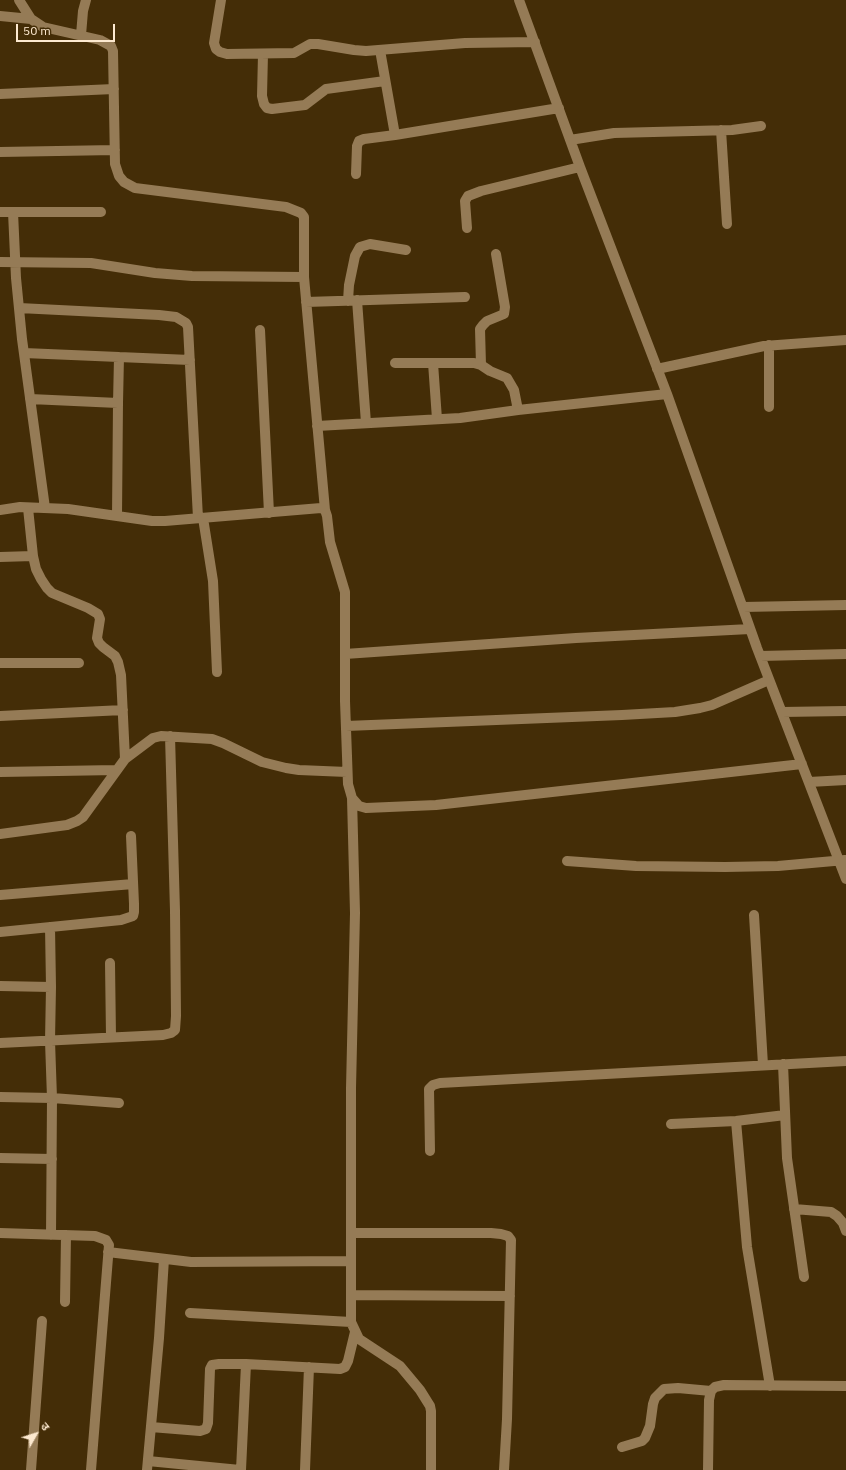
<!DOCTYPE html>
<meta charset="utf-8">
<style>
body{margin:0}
#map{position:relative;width:846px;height:1470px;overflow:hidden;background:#442d07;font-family:"IBM Plex Sans","Noto Sans Devanagari",sans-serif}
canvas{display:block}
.north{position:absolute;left:16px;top:1414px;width:40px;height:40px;-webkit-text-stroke:3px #442d07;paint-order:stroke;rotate:51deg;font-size:11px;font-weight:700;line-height:16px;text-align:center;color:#fde9d0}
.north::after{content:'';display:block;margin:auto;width:14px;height:18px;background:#fde9d0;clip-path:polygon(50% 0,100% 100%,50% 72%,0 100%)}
.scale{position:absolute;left:16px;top:24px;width:99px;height:18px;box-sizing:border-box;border:2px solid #fde9d0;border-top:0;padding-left:5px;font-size:12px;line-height:14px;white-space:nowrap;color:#fde9d0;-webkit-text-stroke:3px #442d07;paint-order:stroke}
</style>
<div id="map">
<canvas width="846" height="1470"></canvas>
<div class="north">उ</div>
<div class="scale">50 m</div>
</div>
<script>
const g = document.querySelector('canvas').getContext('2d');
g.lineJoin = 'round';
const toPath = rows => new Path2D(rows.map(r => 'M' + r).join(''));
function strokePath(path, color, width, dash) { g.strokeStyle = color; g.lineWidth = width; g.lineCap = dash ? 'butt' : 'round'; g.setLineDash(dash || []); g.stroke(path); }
const minor = toPath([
 [19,0,31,19,43,27,100,40,111,46,113,51,115,164,119,176,124,182,135,188,286,207,301,213,304,217,304,277,325,510],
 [221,0,214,43,216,49,220,52,227,54,294,53,310,44,318,44,354,50,366,51,465,43,535,42],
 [519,0,580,167,667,394,757,648,846,879],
 [0,16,31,19],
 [81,35,83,11,86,0],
 [380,50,395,135],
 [263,54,262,96,264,104,267,108,272,109,305,105,326,89,385,81],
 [0,94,114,89],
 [721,130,727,224],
 [570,140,614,133,732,130,761,126],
 [0,152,115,150],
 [356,174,357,146,359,141,364,139,395,135,559,108],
 [0,212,101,212],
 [13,212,16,278,22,339,45,508],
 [467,228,465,201,468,196,481,191,580,167],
 [0,262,91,263,155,273,192,276,304,277],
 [357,300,366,423],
 [348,301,349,285,355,256,360,247,370,244,406,250],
 [306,302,465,297],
 [19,308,159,315,176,317,186,323,188,327,198,518],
 [260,330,269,513],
 [24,353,190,360],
 [395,363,474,363,481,365,490,371,507,378,514,390,518,410],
 [433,363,437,419],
 [481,365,480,329,483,325,487,321,504,314,505,307,496,254],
 [657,369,764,346,846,340],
 [30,399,118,403],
 [769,407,769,345],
 [317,426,460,418,518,410,667,394],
 [28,508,33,556,36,569,41,579,47,588,52,593,88,608,98,614,100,619,97,638,99,643,103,647,115,656,118,662,121,675,125,759],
 [0,510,20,507,68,509,152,521,165,521,321,508,325,510,327,516,330,542,345,592,345,701,348,784,352,798,359,806,366,808,436,805,802,764],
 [117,516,118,403,119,357],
 [203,518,213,581,217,672],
 [0,557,33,556],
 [743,607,846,605],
 [345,654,576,638,750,629],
 [760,656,846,654],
 [0,663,79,663],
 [782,712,846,711],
 [0,716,123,710],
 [346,726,622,715,675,712,700,708,712,705,769,680],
 [0,772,116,770],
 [809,782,846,780],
 [352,798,355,913,351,1088,351,1322,359,1339,400,1366,420,1390,430,1406,431,1411,431,1470],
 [0,834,67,825,77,821,83,817,125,759,153,738,161,736,212,739,223,743,262,762,286,768,299,770,347,772],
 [567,861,636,866,725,867,778,866,845,860],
 [0,895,133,884],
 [754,915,763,1065],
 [50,927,51,987,50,1041,52,1098,51,1235],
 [0,932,121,920,133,916,134,912,134,904,131,836],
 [110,963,111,1037],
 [0,986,51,987],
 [0,1043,163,1035,171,1033,175,1030,176,1016,175,911,170,736],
 [783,1064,787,1158,804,1277],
 [0,1097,52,1098,119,1103],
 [736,1121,747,1247,770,1386],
 [671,1124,736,1121,785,1115],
 [430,1151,429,1089,433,1085,440,1083,846,1061],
 [0,1158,52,1159],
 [794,1209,831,1212,837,1216,843,1223,846,1231],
 [0,1233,95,1236,106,1240,109,1245,91,1470],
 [351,1233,491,1233,501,1234,508,1236,511,1240,507,1419,504,1470],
 [108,1252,191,1262,351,1261],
 [352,1295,510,1296],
 [65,1302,66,1235],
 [190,1313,351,1322],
 [151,1427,200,1431,206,1429,208,1423,210,1369,212,1365,219,1364,246,1364,340,1369,345,1367,348,1361,355,1332],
 [622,1447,642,1441,645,1438,650,1426,653,1404,655,1398,664,1389,678,1388,711,1391],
 [148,1461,240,1470],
 [31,1470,42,1321],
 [147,1470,159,1338,164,1259],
 [241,1470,246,1364],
 [305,1470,309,1367],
 [708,1470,709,1400,711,1391,715,1387,724,1385,846,1386]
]);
strokePath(minor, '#957b56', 10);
</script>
